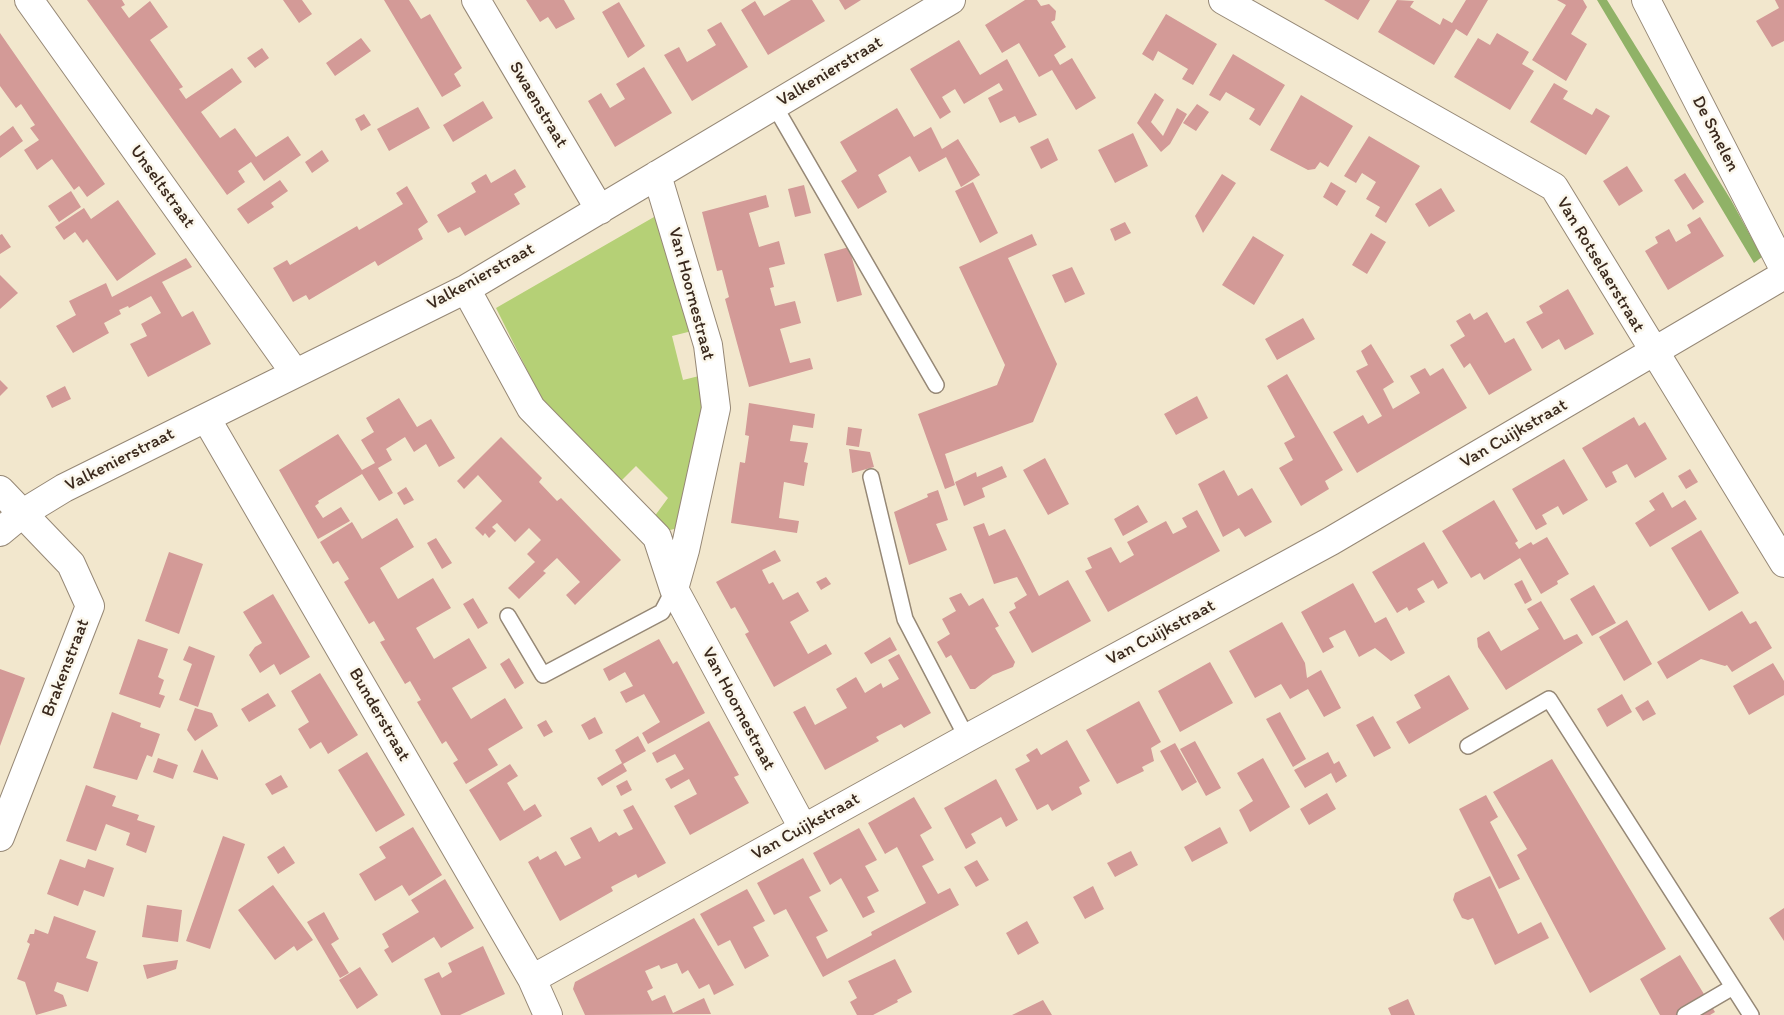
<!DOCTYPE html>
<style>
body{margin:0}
canvas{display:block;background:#f2e7cd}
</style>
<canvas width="1784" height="1015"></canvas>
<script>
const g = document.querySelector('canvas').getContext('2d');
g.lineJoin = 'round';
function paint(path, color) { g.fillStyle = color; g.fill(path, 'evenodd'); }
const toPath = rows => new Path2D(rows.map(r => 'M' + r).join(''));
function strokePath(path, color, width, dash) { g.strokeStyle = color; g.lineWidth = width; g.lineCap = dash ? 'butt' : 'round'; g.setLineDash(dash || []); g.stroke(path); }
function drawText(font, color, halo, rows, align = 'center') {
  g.font = font + ' Itim,sans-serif'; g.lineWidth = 5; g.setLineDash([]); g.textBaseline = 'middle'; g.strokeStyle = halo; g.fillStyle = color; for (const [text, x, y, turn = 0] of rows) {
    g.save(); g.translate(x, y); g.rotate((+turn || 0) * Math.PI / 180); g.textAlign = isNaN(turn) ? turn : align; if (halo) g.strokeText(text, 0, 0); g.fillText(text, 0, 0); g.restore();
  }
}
const green = toPath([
 [654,217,667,236,692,331,672,336,683,380,703,375,709,397,686,526,666,531,654,517,668,498,636,466,620,482,541,398,496,308]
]);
const forest = toPath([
 [1597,0,1607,0,1731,200,1762,257,1754,263]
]);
const building = toPath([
 [87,0,122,0,125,5,121,7,129,18,150,1,168,27,150,40,183,87,179,89,186,99,232,68,242,82,201,112,220,138,235,128,256,157,288,136,301,155,264,181,251,162,238,171,245,182,227,195],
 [283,0,302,0,312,14,299,23],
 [384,0,409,0,421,19,430,14,462,68,454,74,461,86,442,97],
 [526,0,564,0,575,19,556,29,548,17,540,22],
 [791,0,812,0,825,21,768,55,741,10,755,1,764,16],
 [839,0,861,0,845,10],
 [1025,0,1037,0,1041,6,1049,4,1056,11,1055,20,1051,22,1066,47,1054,55,1060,65,1072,58,1096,98,1076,110,1052,70,1039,77,1019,43,1002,53,985,25],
 [1324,0,1370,0,1358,20],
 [1397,0,1414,1,1410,7,1440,25,1443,18,1452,23,1466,0,1488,0,1467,36,1456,29,1434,65,1378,32],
 [1557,0,1583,0,1587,7,1571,34,1587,44,1566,81,1532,60,1566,5],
 [1775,0,1784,0,1784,41,1772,47,1756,21,1779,8],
 [619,2,645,46,628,58,602,12],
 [1166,14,1217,44,1193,85,1182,79,1188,69,1158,51,1153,61,1142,54],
 [721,22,748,67,692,101,664,55,679,47,687,62,716,45,707,30],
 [0,33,105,184,87,197,79,186,74,190,52,159,37,170,24,150,39,140,30,128,35,125,21,104,16,108,0,86],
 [1497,33,1529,52,1522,64,1534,71,1510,110,1454,77,1478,38,1490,45],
 [361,38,371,51,335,76,326,63],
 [959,40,980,75,1007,59,1037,115,1019,123,1015,116,1000,123,988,98,1003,90,999,83,964,104,955,89,942,97,951,112,940,119,910,69],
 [262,48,269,58,255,68,247,58],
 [1233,54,1285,85,1260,126,1249,119,1255,109,1226,92,1220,101,1209,95],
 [644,67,672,113,615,147,588,101,601,93,610,108,625,99,616,84],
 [1554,83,1568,91,1563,99,1592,115,1596,108,1610,116,1586,155,1530,122],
 [1155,93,1164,100,1151,122,1163,136,1177,108,1187,114,1170,144,1161,152,1137,123],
 [1301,95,1353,126,1328,167,1320,162,1315,169,1308,170,1270,150],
 [483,101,493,118,453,142,443,125],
 [1197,104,1209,112,1196,131,1183,123],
 [418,107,430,128,389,151,377,129],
 [897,108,914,137,931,127,942,149,958,139,980,175,961,187,946,157,919,172,910,156,878,175,887,192,858,209,841,181,857,171,840,142],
 [364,114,371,125,361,131,355,119],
 [13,126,23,141,0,158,0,136],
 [1133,133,1148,166,1115,183,1098,150],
 [1369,136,1420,166,1386,223,1375,216,1380,207,1366,199,1376,182,1362,173,1356,183,1344,176],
 [1048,138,1058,160,1041,169,1030,147],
 [322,150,329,161,312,173,305,162],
 [1627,166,1643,191,1619,206,1603,181],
 [515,169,526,187,514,194,520,204,465,236,460,227,448,233,437,215,476,192,471,183,486,174,491,183],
 [1685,173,1704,202,1693,210,1674,180],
 [1222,174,1236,183,1203,233,1195,216],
 [280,180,288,191,271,203,274,207,248,224,237,209],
 [973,182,998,233,980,243,955,191],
 [1331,182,1346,191,1337,206,1323,197],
 [804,185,811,213,795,217,788,189],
 [407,186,428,222,418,229,423,239,378,266,375,261,309,300,306,295,293,302,273,268,287,260,290,265,357,226,359,230,403,204,396,193],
 [1441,188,1455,211,1429,227,1415,204],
 [71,191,81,207,59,222,48,206],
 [766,195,769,207,749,213,759,247,779,241,785,264,769,268,774,287,770,288,775,306,795,301,801,323,780,329,790,363,810,358,813,369,749,387,725,299,729,297,722,270,717,271,702,212],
 [118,200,156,254,117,281,87,239,83,243,75,232,64,240,55,227,84,208,91,219],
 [1700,217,1724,256,1668,290,1645,251,1658,243,1655,237,1669,229,1676,242,1691,233,1687,225],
 [1125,222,1131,233,1115,241,1110,229],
 [1371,233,1386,242,1367,274,1352,265],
 [2,234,11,247,0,254,0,235],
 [1032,234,1037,245,1008,258,1057,364,1033,422,945,454,955,485,945,489,918,414,997,385,1005,365,959,267],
 [1253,236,1284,255,1254,305,1222,285],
 [849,247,862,295,837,302,824,254],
 [186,258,192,267,162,282,182,317,193,311,211,344,148,377,130,344,147,336,141,324,161,313,151,296,129,308,128,306,119,310,121,314,104,323,109,333,73,353,56,326,76,315,69,301,106,283,112,297],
 [1072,267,1085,294,1065,303,1052,275],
 [0,275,18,293,0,309],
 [1568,289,1594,334,1565,350,1559,339,1542,349,1526,322,1543,313,1539,306],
 [1487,312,1505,343,1514,338,1532,370,1489,395,1470,363,1464,368,1450,345,1465,336,1456,321,1470,313,1474,320],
 [1303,318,1315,339,1277,360,1265,339],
 [1371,344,1394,382,1383,389,1393,409,1420,393,1410,376,1425,368,1430,376,1443,368,1467,408,1357,473,1333,432,1363,415,1368,424,1382,416,1356,371,1368,365,1361,351],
 [1287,374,1343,470,1325,481,1329,489,1301,506,1279,468,1293,460,1284,443,1295,437,1267,386],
 [0,380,8,388,0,396],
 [65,386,71,399,52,408,46,396],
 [1197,396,1208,418,1176,435,1164,414],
 [399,398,417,427,431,419,455,458,439,467,426,444,414,452,405,437,386,449,392,460,378,468,393,493,379,501,362,474,318,501,319,503,315,506,323,518,341,507,350,521,318,539,279,470,338,434,362,470,375,463,361,440,374,432,366,418],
 [749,403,815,414,813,428,793,425,790,441,808,443,804,462,808,463,806,473,804,486,784,482,779,518,799,521,797,533,731,523,740,462,745,463,749,436,745,435],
 [1634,417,1639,426,1645,422,1667,459,1635,478,1627,464,1612,472,1617,482,1606,488,1582,448],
 [848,427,862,429,859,447,846,445],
 [501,437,542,478,539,482,557,501,561,498,621,560,575,605,566,595,580,582,557,558,543,571,546,573,519,599,508,588,535,562,527,554,541,540,529,528,515,542,497,523,492,527,496,531,489,538,485,533,483,536,475,528,502,501,478,475,464,489,457,481],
 [849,449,870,452,874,467,852,473],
 [1045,458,1069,504,1048,515,1023,470],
 [1564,459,1588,500,1563,515,1558,506,1542,515,1547,524,1536,530,1512,489],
 [1002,466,1007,477,982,488,985,497,964,506,955,482,976,472,977,477],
 [1690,469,1698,482,1686,489,1678,476],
 [1224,470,1238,496,1252,488,1272,522,1245,537,1239,528,1223,537,1198,484],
 [406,487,414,500,404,505,397,493],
 [938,490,948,520,936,524,947,550,909,565,894,512,928,497,927,494],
 [1663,492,1672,508,1685,500,1697,519,1650,547,1635,523,1655,510,1649,501],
 [1494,500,1518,541,1515,543,1519,549,1531,542,1533,545,1547,537,1569,574,1557,581,1558,584,1541,594,1520,558,1484,580,1480,573,1471,578,1442,531],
 [1138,505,1148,522,1123,536,1114,519],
 [1197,510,1220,551,1108,612,1085,571,1092,568,1087,558,1111,547,1120,563,1134,555,1127,542,1166,521,1173,534,1187,527,1182,518],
 [397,518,414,547,380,568,398,599,433,578,451,608,416,628,434,659,469,638,487,668,452,688,471,719,505,698,523,728,488,749,498,765,466,784,453,763,458,760,446,741,442,744,417,702,421,700,410,681,405,684,380,642,385,640,374,621,369,624,344,582,349,579,338,561,333,564,320,542,352,522,362,539],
 [984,523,989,536,1005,529,1039,596,1068,580,1091,621,1032,653,1009,612,1016,608,1014,603,1027,595,1017,577,994,584,973,527],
 [1701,530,1739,593,1709,611,1671,548],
 [436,538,452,563,442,569,427,543],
 [1424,542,1448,583,1438,589,1433,580,1417,589,1425,602,1409,611,1407,607,1397,613,1372,572],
 [775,550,781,561,762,570,769,584,773,582,783,600,798,592,809,611,790,622,808,654,826,644,832,654,774,687,745,634,749,632,735,607,731,609,716,582],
 [169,552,203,564,179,634,145,621],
 [826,577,831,584,821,590,816,582],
 [1522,580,1532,600,1525,604,1514,584],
 [1353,583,1375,623,1386,617,1405,653,1391,661,1375,648,1359,657,1345,630,1329,638,1334,647,1323,653,1301,612],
 [1594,585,1616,623,1592,636,1570,599],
 [961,593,969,606,983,598,999,626,995,628,1015,662,1013,667,993,675,975,689,970,689,951,655,946,658,937,642,950,634,942,619,956,611,949,598],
 [273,594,310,657,280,675,274,664,260,673,249,655,255,647,262,643,243,612],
 [473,598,488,623,478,629,463,604],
 [1541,601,1564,640,1577,634,1583,643,1506,690,1478,647,1477,638,1489,631,1501,651,1539,629,1527,609],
 [1742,611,1750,624,1756,621,1772,648,1732,672,1727,665,1725,666,1701,659,1667,679,1657,662],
 [1627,620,1652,664,1624,681,1599,637],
 [1282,622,1305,663,1307,678,1321,670,1341,708,1324,717,1308,689,1290,699,1281,684,1255,698,1229,651],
 [890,637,897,650,871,664,864,653],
 [138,639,168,649,158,677,164,680,159,694,165,696,160,708,119,694],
 [659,639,673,664,677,661,705,713,648,744,642,733,660,722,644,694,626,703,620,692,633,686,625,672,609,681,603,669],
 [189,646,215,656,198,707,179,700,192,664,183,660],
 [899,654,931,713,904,728,901,724,876,737,879,741,825,770,793,712,805,706,815,725,847,708,836,689,856,677,865,693,881,683,883,688,899,679,888,660],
 [509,658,524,683,515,689,500,664],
 [1210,662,1233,703,1180,732,1158,691],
 [1773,663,1784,681,1784,695,1749,715,1733,686],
 [0,669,25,678,0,746],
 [320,673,358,735,328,754,321,742,310,749,298,729,309,722,291,691],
 [1449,675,1469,709,1409,744,1396,722,1421,708,1414,695],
 [268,693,276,706,249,722,241,709],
 [1622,694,1632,712,1607,727,1597,709],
 [1648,700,1656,714,1643,721,1635,708],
 [1139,701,1161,742,1151,748,1154,761,1142,767,1144,771,1117,784,1086,730],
 [195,708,212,713,218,726,195,741,187,730],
 [112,712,141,723,140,727,160,734,152,757,147,755,137,780,93,768],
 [1280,712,1306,759,1293,767,1266,719],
 [1373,716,1391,748,1374,757,1356,725],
 [595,717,603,733,589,740,581,725],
 [546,720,553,732,544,737,537,725],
 [709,721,739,775,734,777,749,803,690,835,674,806,697,794,689,779,671,789,665,779,684,769,675,754,657,763,652,753],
 [638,736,646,751,623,764,627,771,602,786,597,778,622,763,615,750],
 [1067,740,1090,781,1079,787,1082,794,1052,811,1048,804,1037,810,1015,769,1030,761,1026,755,1037,748,1041,755],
 [1195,741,1221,788,1206,796,1180,749],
 [1175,743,1197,782,1182,791,1160,751],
 [202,749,218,778,218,780,193,772],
 [367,752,405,815,376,832,338,770],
 [1328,752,1334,764,1339,761,1347,776,1336,783,1331,773,1305,788,1294,770],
 [158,758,178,765,173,779,153,772],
 [1263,758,1290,807,1250,832,1239,810,1253,801,1237,773],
 [1552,759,1666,949,1590,993,1517,855,1527,849,1493,792],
 [510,764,518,776,507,783,524,811,535,804,542,816,500,841,469,790],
 [281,775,288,787,272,795,265,784],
 [996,779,1018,820,1006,827,1001,817,971,834,976,843,966,849,944,808],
 [627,780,632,790,621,796,616,786],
 [86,785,116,796,112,806,139,815,137,820,155,826,146,853,126,845,130,833,106,824,96,851,66,841],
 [1327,793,1336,809,1309,825,1300,809],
 [1486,795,1498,817,1490,822,1520,879,1499,889,1459,809],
 [914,797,932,828,920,835,934,860,922,866,938,894,950,888,959,905,823,977,786,909,774,915,757,883,803,858,821,891,809,897,828,931,816,937,827,959,872,935,871,932,926,903,897,847,885,854,868,823],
 [633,805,666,863,638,878,636,874,611,887,613,891,560,921,528,862,538,856,540,860,556,851,565,866,581,858,570,838,591,827,599,842,616,832,619,836,633,829,623,810],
 [413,827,442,875,409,896,402,885,375,901,359,874,386,858,379,847],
 [1220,827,1228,843,1192,862,1184,847],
 [859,828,877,860,865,866,879,891,867,897,875,912,863,918,841,878,830,885,813,853],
 [223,836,245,844,210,949,186,941],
 [284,846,295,863,278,874,267,857],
 [1131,851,1138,865,1115,877,1107,863],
 [60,859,85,868,88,859,114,868,104,897,84,890,78,906,47,894],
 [977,860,989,880,976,887,964,867],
 [1490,876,1518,934,1541,922,1549,938,1495,965,1473,918,1468,920,1462,918,1453,900,1455,893],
 [445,879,474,928,441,948,434,937,392,963,384,950,389,947,382,934,419,912,411,900],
 [273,885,313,940,297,951,294,946,275,960,238,910],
 [1093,886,1104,909,1085,919,1073,897],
 [747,889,765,921,753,927,769,956,745,969,730,940,718,946,700,914],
 [147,905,182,910,178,942,142,937],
 [1784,908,1784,941,1769,918],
 [324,912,339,939,331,944,349,973,340,978,307,922],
 [54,916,96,931,86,958,98,962,88,992,57,982,54,991,63,995,67,1006,36,1015,25,982,17,979,30,944,27,942,30,934,34,934,35,929,48,934],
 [694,918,734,985,714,995,709,984,699,989,688,970,682,974,677,963,661,969,659,965,645,971,653,988,647,991,652,1001,665,995,673,1013,704,998,711,1014,585,1015,573,989,575,982],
 [1027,921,1039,943,1018,955,1006,933],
 [483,946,505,994,460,1015,441,1015,424,979,439,972,442,978,452,972,448,963],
 [1680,955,1715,1012,1710,1015,1660,1015,1640,979],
 [895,959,912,992,897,1000,898,1002,873,1015,857,1015,850,1002,857,998,848,981],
 [178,960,176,969,147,979,143,965],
 [360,967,378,995,357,1009,339,980],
 [1408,999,1415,1015,1391,1015,1388,1008],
 [1043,1000,1052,1015,1012,1015]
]);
const service = toPath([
 [774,105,936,385],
 [871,477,905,619,967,738],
 [508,616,543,675,662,612,674,589],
 [1468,746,1549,699,1751,1015],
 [1685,1015,1733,987]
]);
const minor = toPath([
 [29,0,295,373],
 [476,0,600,210],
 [1223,0,1554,187,1784,563],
 [657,175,708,345,716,408,685,550,674,589],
 [466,289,531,408,657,537,674,589,803,828],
 [206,418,532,979,548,1015],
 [0,490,71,564,90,606,0,837],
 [0,532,23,513,64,488,466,289,951,0],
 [532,979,967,738,1331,541,1784,275]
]);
const tertiary = toPath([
 [1646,0,1784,269]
]);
const streetNames = [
 ["Valkenierstraat",830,72,-31],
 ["Swaenstraat",538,105,59],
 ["De Smelen",1715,134,63],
 ["Unseltstraat",162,187,54],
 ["Van Rotselaerstraat",1600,265,59],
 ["Valkenierstraat",481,277,-29],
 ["Van Hoornestraat",691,294,75],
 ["Van Cuijkstraat",1514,434,-30],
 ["Valkenierstraat",120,460,-27],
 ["Van Cuijkstraat",1161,633,-28],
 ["Brakenstraat",66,668,-69],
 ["Van Hoornestraat",738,709,62],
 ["Bunderstraat",379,715,60],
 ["Van Cuijkstraat",806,827,-29]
];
paint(green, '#b5d076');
paint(forest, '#90b267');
paint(building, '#d39a97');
strokePath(service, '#968876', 18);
strokePath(minor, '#968876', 30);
strokePath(tertiary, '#968876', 30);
strokePath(service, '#fff', 15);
strokePath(minor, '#fff', 28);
strokePath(tertiary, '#fff', 28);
drawText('18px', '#3b2a1e', '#fbf7ec', streetNames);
</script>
